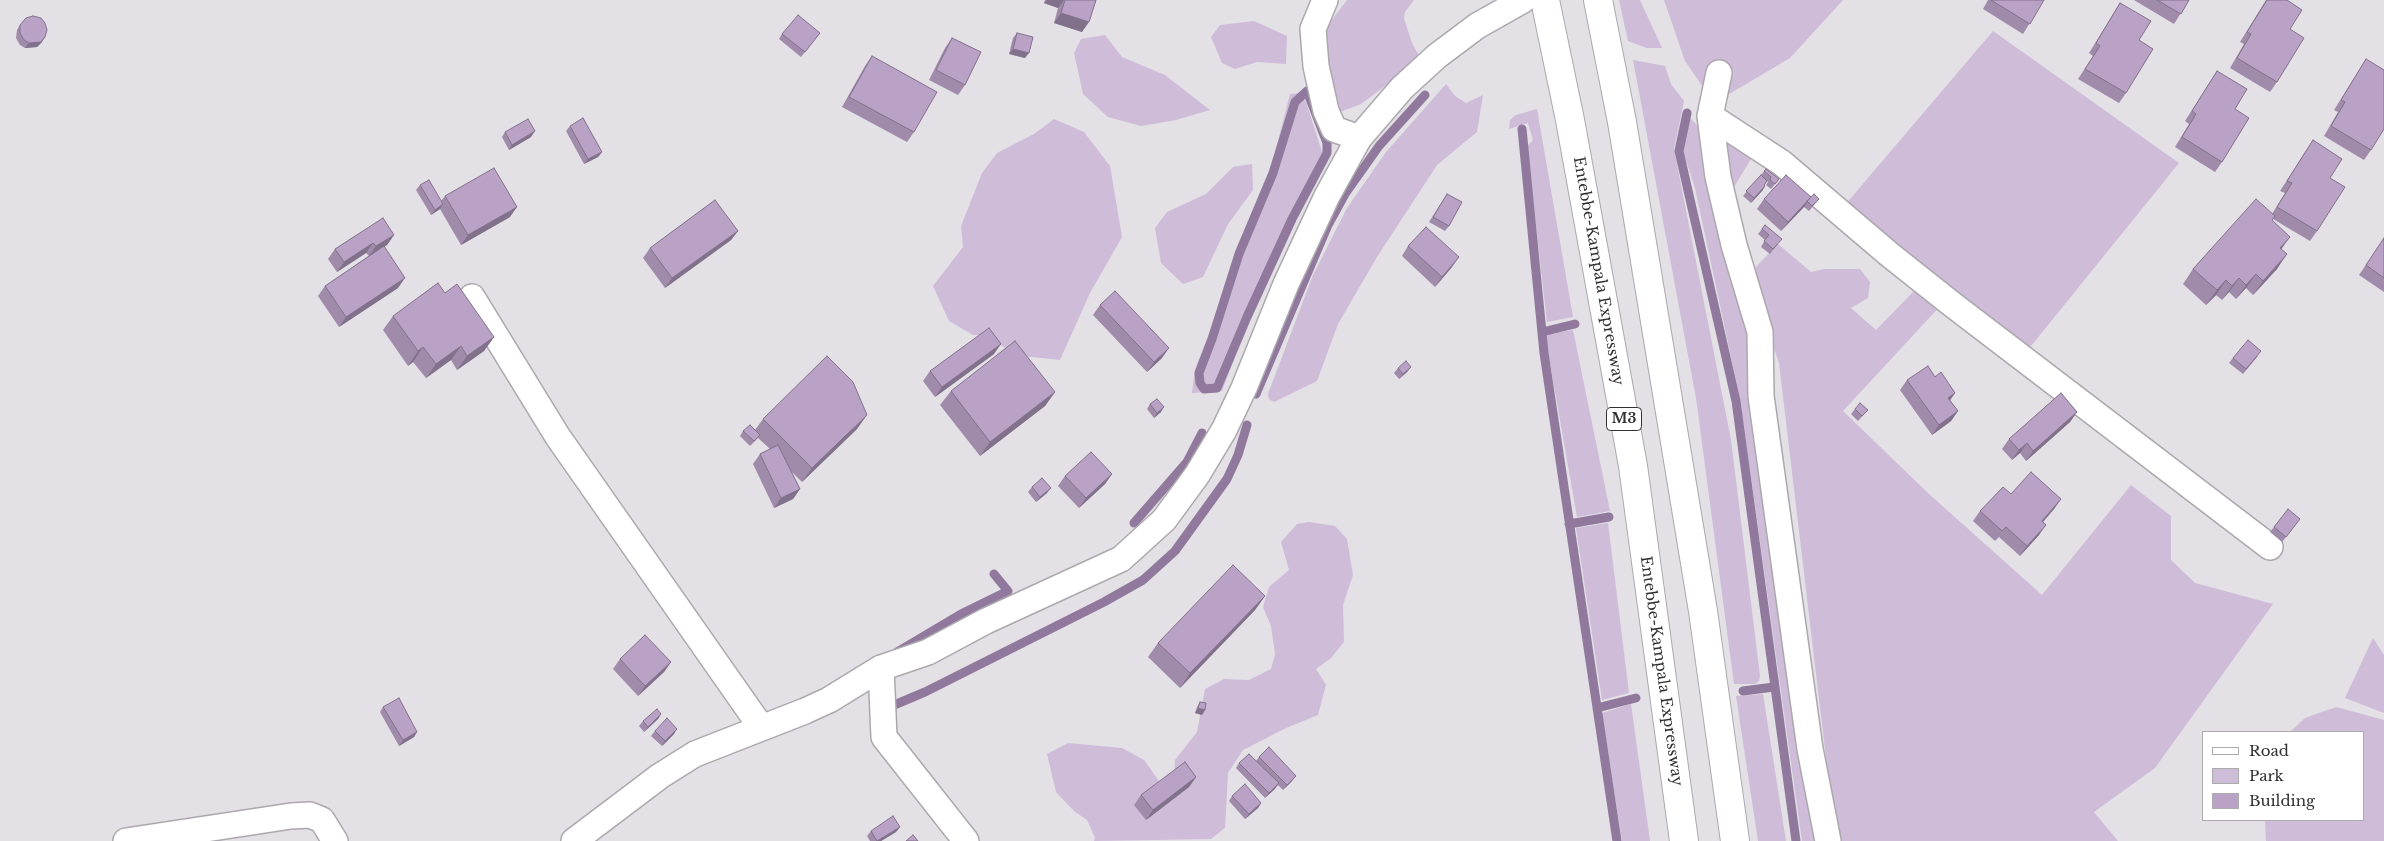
<!DOCTYPE html>
<style>
body{margin:0}
#map{position:relative;width:2384px;height:841px;overflow:hidden;background:#e3e0e6;font-family:"Libre Baskerville",serif}
canvas{display:block}
.legend{position:absolute;left:2202px;top:731px;width:162px;height:90px;box-sizing:border-box;background:#fff;border:1px solid #adacad;margin:0;padding:6px 9px;list-style:none;font-size:15px;color:#312f31}
.legend li{display:flex;align-items:center;gap:10px;height:25px}
.legend b{width:25px;border:1px solid #adacad}
</style>
<div id="map">
<canvas width="2384" height="841"></canvas>
<ul class="legend">
<li><b style="height:6px;background:#fff"></b>Road</li>
<li><b style="height:14px;background:#cebcd9"></b>Park</li>
<li><b style="height:14px;background:#baa2c7"></b>Building</li>
</ul>
</div>
<script>
const g = document.querySelector('canvas').getContext('2d');
g.lineJoin = 'round';
function paint(path, color) { g.fillStyle = color; g.fill(path, 'evenodd'); }
const toPath = rows => new Path2D(rows.map(r => 'M' + r).join(''));
function strokePath(path, color, width, dash) { g.strokeStyle = color; g.lineWidth = width; g.lineCap = dash ? 'butt' : 'round'; g.setLineDash(dash || []); g.stroke(path); }
function drawText(font, color, halo, rows, align = 'center') {
  g.font = font + ' "Libre Baskerville",serif'; g.lineWidth = 4; g.setLineDash([]); g.textBaseline = 'middle'; g.strokeStyle = halo; g.fillStyle = color; for (const [text, x, y, turn = 0] of rows) {
    g.save(); g.translate(x, y); g.rotate((+turn || 0) * Math.PI / 180); g.textAlign = isNaN(turn) ? turn : align; if (halo) g.strokeText(text, 0, 0); g.fillText(text, 0, 0); g.restore();
  }
}
const green = toPath([
 [1347,0,1414,0,1405,12,1404,18,1412,43,1421,59,1361,104,1340,112,1334,107,1328,87,1325,29],
 [1619,0,1640,0,1662,48,1647,48,1628,41],
 [1664,0,1843,0,1790,58,1714,103,1685,61],
 [1254,21,1287,36,1286,64,1257,62,1235,69,1222,63,1211,37,1220,25],
 [1993,31,2179,163,2027,351,1845,205],
 [1105,35,1122,57,1165,75,1210,110,1176,120,1141,126,1108,117,1083,94,1074,53,1081,39],
 [1633,60,1665,66,1671,84,1684,101,1674,149,1731,440,1760,676,1759,681,1755,684,1734,684,1696,398],
 [1446,84,1455,96,1466,103,1483,95,1477,132,1437,165,1377,257,1338,324,1317,381,1274,402,1269,399,1268,394,1313,275,1347,208,1386,152],
 [1299,93,1306,102,1322,152,1319,167,1273,258,1222,391,1192,393,1195,369,1210,331,1236,249,1271,168,1290,94],
 [1537,109,1573,317,1547,322,1527,146,1533,140,1528,123,1509,129,1510,120,1516,115],
 [1690,118,1701,129,1745,314,1823,841,1802,841,1740,399,1695,188,1683,151],
 [1054,119,1084,132,1110,166,1122,237,1090,293,1060,360,1014,355,988,335,973,335,949,321,933,286,963,247,961,226,982,173,997,153,1034,134],
 [1717,129,1754,154,1728,197],
 [1252,164,1253,190,1228,224,1203,277,1183,284,1161,263,1155,228,1167,212,1206,194,1233,167],
 [1778,244,1811,272,1824,269,1860,269,1870,282,1868,298,1851,308,1876,330,1917,288,1942,304,1843,411,1929,494,2042,595,2131,485,2171,516,2171,560,2195,583,2273,604,2155,768,2094,812,2118,841,1840,841,1832,808,1779,363,1749,274],
 [1573,330,1610,511,1577,517,1545,335],
 [1309,522,1335,526,1347,539,1353,575,1343,605,1344,642,1331,658,1316,669,1326,685,1318,715,1286,728,1243,750,1228,773,1225,828,1211,839,1094,841,1095,838,1087,820,1074,811,1056,792,1047,754,1068,743,1122,748,1144,760,1173,801,1175,760,1197,732,1205,689,1224,679,1249,680,1271,669,1275,654,1271,626,1263,607,1269,587,1289,570,1281,542,1297,524],
 [1608,523,1629,693,1602,700,1576,528],
 [2373,638,2384,655,2384,713,2345,698],
 [1763,694,1786,841,1758,841,1736,696],
 [1631,704,1650,841,1622,841,1602,713],
 [2336,707,2384,720,2384,841,2266,841,2265,820,2363,820,2363,732,2290,732,2305,718]
]);
const stream = toPath([
 [1307,91,1327,143,1327,153,1292,219,1247,317,1217,388,1204,389,1200,383,1199,373,1212,339,1239,254,1273,173,1295,102,1307,91],
 [1687,113,1679,151,1736,401,1796,841],
 [1522,129,1544,353,1617,841],
 [1542,332,1575,324],
 [1256,394,1328,225,1345,194,1379,146,1425,95],
 [1134,523,1187,462,1202,433],
 [1569,524,1609,517],
 [897,652,961,614,1008,591,994,574],
 [1743,691,1774,687],
 [887,708,925,692,1104,602,1143,580,1175,551,1227,479,1238,455,1247,425],
 [1597,708,1636,698]
]);
const minor = toPath([
 [1325,0,1313,29,1316,66,1326,111,1334,129,1359,138],
 [1719,73,1710,116,1718,177,1734,245,1760,332,1761,396,1810,749,1828,841],
 [1710,116,1782,163,1890,255,1953,305,2270,547],
 [472,297,558,437,761,727],
 [881,668,884,737,966,841],
 [126,841,291,816,310,815,322,820,335,841],
 [574,841,660,776,695,754,805,711,829,700,881,668,928,652,986,621,1121,559,1164,520,1197,475,1224,430,1244,388,1286,284,1327,196,1359,138,1402,88,1437,56,1477,26,1523,0]
]);
const motorway = toPath([
 [1545,0,1570,120,1633,466,1684,841],
 [1598,0,1622,122,1703,611,1735,841]
]);
const wall = toPath([
 [1045,0,1096,0,1082,32,1054,23,1058,8,1044,3],
 [1988,0,2044,0,2023,34,1983,9],
 [2134,0,2189,0,2174,24],
 [2266,0,2287,0,2290,29,2277,82,2270,92,2230,68,2244,44,2240,42],
 [2120,3,2139,40,2126,93,2119,103,2078,79,2093,56,2089,53],
 [20,25,42,42,37,47,25,48,20,45,16,38,17,30],
 [820,33,801,57,779,39,782,34],
 [1017,33,1025,58,1009,54,1013,38],
 [952,38,965,85,958,95,929,80,945,48],
 [872,56,914,132,907,142,842,107,865,66],
 [2366,59,2371,150,2364,160,2324,136,2338,112,2334,110],
 [2217,71,2235,109,2222,162,2215,172,2175,147,2189,124,2185,121],
 [570,126,602,152,598,157,584,164,566,131],
 [505,132,531,137,509,150,502,137],
 [2313,140,2330,178,2317,231,2310,241,2273,219,2272,220,2282,249,2277,269,2253,295,2246,288,2236,299,2229,292,2222,300,2216,295,2206,305,2183,284,2193,269,2272,214,2285,193,2280,191],
 [1766,169,1779,179,1771,189,1766,185,1768,182,1767,181,1764,185,1765,186,1762,191,1751,203,1743,196],
 [420,185,441,201,445,196,510,217,461,245,440,209,431,215,416,190],
 [1447,194,1449,226,1445,231,1429,222],
 [1811,197,1807,201,1819,199,1809,211,1804,207,1781,231,1757,209,1764,199],
 [1765,225,1778,244,1770,254,1761,247,1765,240,1758,234],
 [738,231,731,240,665,288,643,258,650,248],
 [394,235,387,245,384,246,398,288,339,327,318,296,325,286,369,256,366,253,337,272,328,259,335,249],
 [2384,238,2384,292,2359,275],
 [1408,246,1452,267,1435,287,1402,256],
 [445,293,494,337,484,351,457,370,451,360,426,378,413,362,408,366,383,330,393,316],
 [1100,305,1162,358,1147,372,1093,315],
 [994,354,935,397,923,381,930,371],
 [2258,356,2243,374,2229,363,2233,358],
 [1411,367,1407,372,1399,379,1394,373,1398,368],
 [1935,377,1955,393,1950,400,1958,411,1951,421,1932,435,1900,390,1907,380],
 [951,391,1055,392,1045,406,980,456,940,405],
 [1150,404,1161,412,1154,418,1147,409],
 [1855,409,1868,410,1858,421,1851,414],
 [2077,412,2070,422,2026,461,2020,453,2012,460,2002,449,2009,439],
 [763,419,857,429,802,482,791,471,800,489,793,499,774,508,753,464,760,454,770,449,758,438,750,446,740,436,743,431,755,430],
 [1112,474,1105,484,1079,508,1058,486,1065,476],
 [1032,487,1047,493,1036,502,1028,492],
 [2011,494,2061,499,2054,509,2043,522,2039,535,2020,556,1999,537,1995,541,1973,521,1980,511],
 [2300,519,2282,542,2270,532,2274,527],
 [1265,596,1255,610,1180,688,1148,657,1158,643],
 [620,659,671,662,664,672,638,696,613,669],
 [1200,702,1205,710,1202,715,1195,713,1197,707],
 [383,707,417,732,414,737,399,746,380,712],
 [661,714,658,719,644,732,639,726,643,721],
 [655,731,674,734,662,746,651,736],
 [1259,757,1292,781,1283,790,1278,785,1265,798,1236,768,1239,763,1256,761],
 [1196,777,1189,787,1146,820,1134,805,1141,795],
 [1232,796,1261,803,1258,808,1245,819,1229,801],
 [900,827,896,832,881,841,870,841,867,836,871,831]
]);
const shadedWall = toPath([
 [1047,0,1064,0,1058,8,1044,3],
 [1061,13,1089,22,1082,32,1054,23],
 [45,37,42,42,37,47,25,48,29,43],
 [1013,49,1029,53,1025,58,1009,54],
 [535,131,531,137,509,150,512,145],
 [602,152,598,157,584,164,588,159],
 [1765,186,1762,191,1751,203,1754,198],
 [1811,197,1804,207,1781,231,1788,222],
 [443,204,440,209,431,215,435,210],
 [517,207,510,217,461,245,468,235],
 [738,231,731,240,665,288,672,278],
 [394,235,387,245,369,256,376,246],
 [2290,237,2280,251,2280,248],
 [373,243,366,253,337,272,344,262],
 [2287,254,2277,269,2253,295,2263,281],
 [1459,257,1452,267,1435,287,1442,277],
 [2256,274,2246,288,2236,299,2246,285],
 [405,278,398,288,339,327,346,317],
 [2239,278,2229,292,2222,300,2232,286],
 [2226,280,2216,295,2206,305,2217,290],
 [494,337,484,351,457,370,467,356],
 [1001,344,994,354,935,397,942,387],
 [461,346,451,360,426,378,436,364],
 [423,347,413,362,408,366,418,351],
 [1169,348,1162,358,1147,372,1154,362],
 [1411,367,1407,372,1399,379,1403,374],
 [1055,392,1045,406,980,456,990,442],
 [1955,393,1948,403,1948,398],
 [1164,407,1161,412,1154,418,1157,413],
 [1958,411,1951,421,1932,435,1939,425],
 [2077,412,2070,422,2026,461,2033,451],
 [867,415,857,429,802,482,812,468],
 [2027,443,2020,453,2012,460,2019,450],
 [1112,474,1105,484,1079,508,1086,498],
 [1051,488,1047,493,1036,502,1040,497],
 [800,489,793,499,774,508,781,498],
 [2061,499,2054,509,2035,531,2042,521],
 [2046,525,2039,535,2020,556,2027,546],
 [1265,596,1255,610,1180,688,1190,673],
 [671,662,664,672,638,696,645,686],
 [1198,708,1205,710,1202,715,1195,713],
 [661,714,658,719,644,732,648,727],
 [677,729,674,734,662,746,665,741],
 [417,732,414,737,399,746,403,740],
 [1296,776,1292,781,1283,790,1287,785],
 [1196,777,1189,787,1146,820,1153,810],
 [1279,783,1275,789,1265,798,1269,793],
 [1261,803,1258,808,1245,819,1249,814],
 [900,827,896,832,881,841,877,841]
]);
const building = toPath([
 [1065,0,1096,0,1089,22,1061,13,1065,0],
 [1991,0,2044,0,2030,24,1991,0],
 [2157,0,2189,0,2181,14,2157,0],
 [2267,0,2287,0,2302,10,2290,29,2304,38,2277,82,2237,58,2251,34,2247,32,2267,0],
 [2120,3,2151,21,2139,40,2153,49,2126,93,2085,69,2100,46,2096,43,2120,3],
 [798,15,820,33,805,52,782,34,798,15],
 [33,16,41,18,45,23,47,30,45,37,41,42,29,43,24,40,20,33,20,25,26,18,33,16],
 [1017,33,1033,37,1029,53,1013,49,1017,33],
 [952,38,981,52,965,85,936,70,952,38],
 [872,56,937,92,914,132,849,97,872,56],
 [2366,59,2384,70,2384,129,2371,150,2331,126,2345,102,2341,100,2366,59],
 [2217,71,2247,89,2235,109,2249,118,2222,162,2182,137,2196,114,2192,111,2217,71],
 [583,118,602,152,588,159,570,126,583,118],
 [528,119,535,131,512,145,505,132,528,119],
 [2313,140,2342,159,2330,178,2345,187,2317,231,2277,207,2292,183,2287,181,2313,140],
 [494,168,517,207,468,235,445,196,494,168],
 [1766,169,1779,179,1775,184,1770,180,1771,177,1764,171,1766,169],
 [1761,175,1767,181,1764,185,1765,186,1754,198,1746,191,1761,175],
 [1786,175,1811,197,1788,222,1764,199,1786,175],
 [429,180,443,204,435,210,420,185,429,180],
 [1447,194,1462,202,1449,226,1433,217,1447,194],
 [1814,194,1819,199,1812,206,1807,201,1814,194],
 [2256,199,2275,216,2272,220,2290,237,2280,248,2287,254,2263,281,2256,274,2246,285,2239,278,2232,286,2226,280,2217,290,2193,269,2256,199],
 [715,200,738,231,672,278,650,248,715,200],
 [383,218,394,235,376,246,373,243,344,262,335,249,383,218],
 [1765,225,1782,239,1773,249,1764,241,1769,235,1762,229,1765,225],
 [1426,227,1459,257,1442,277,1408,246,1426,227],
 [2384,238,2384,278,2366,265,2384,238],
 [384,246,405,278,346,317,325,286,384,246],
 [438,283,445,293,457,284,494,337,467,356,461,346,436,364,423,347,418,351,393,316,438,283],
 [1115,291,1169,348,1154,362,1100,305,1115,291],
 [989,328,1001,344,942,387,930,371,989,328],
 [2248,340,2261,351,2246,369,2233,358,2248,340],
 [1015,341,1055,392,990,442,951,391,1015,341],
 [827,356,853,382,867,415,812,468,763,419,827,356],
 [1406,361,1411,367,1403,374,1398,368,1406,361],
 [1928,366,1935,377,1941,372,1955,393,1948,398,1958,411,1939,425,1907,380,1928,366],
 [2061,393,2077,412,2033,451,2027,443,2019,450,2009,439,2061,393],
 [1157,399,1164,407,1157,413,1150,404,1157,399],
 [1860,403,1868,410,1862,416,1855,409,1860,403],
 [750,425,760,435,754,441,743,431,750,425],
 [778,445,800,489,781,498,760,454,778,445],
 [1091,452,1112,474,1086,498,1065,476,1091,452],
 [2031,472,2061,499,2042,521,2046,525,2027,546,2006,527,2002,531,1980,511,2003,487,2011,494,2031,472],
 [1042,478,1051,488,1040,497,1032,487,1042,478],
 [2288,509,2300,519,2286,537,2274,527,2288,509],
 [1233,565,1265,596,1190,673,1158,643,1233,565],
 [645,635,671,662,645,686,620,659,645,635],
 [399,698,417,732,403,740,383,707,399,698],
 [1200,702,1206,703,1205,710,1198,708,1200,702],
 [657,709,661,714,648,727,643,721,657,709],
 [667,718,677,729,665,741,655,731,667,718],
 [1269,747,1296,776,1287,785,1259,757,1269,747],
 [1249,754,1279,783,1269,793,1239,763,1249,754],
 [1185,762,1196,777,1153,810,1141,795,1185,762],
 [1245,784,1261,803,1249,814,1232,796,1245,784],
 [893,816,900,827,877,841,871,831,893,816],
 [913,835,918,841,906,841,913,835]
]);
const shields = [
 [1624,419,35]
];
const shieldNames = [
 ["M3",1624,419]
];
const streetNames = [
 ["Entebbe-Kampala Expressway",1598,271,80],
 ["Entebbe-Kampala Expressway",1661,671,82]
];
paint(green, '#cebcd9');
strokePath(stream, '#90799d', 9);
strokePath(minor, '#aca8ae', 28);
strokePath(motorway, '#aca8ae', 30);
strokePath(minor, '#fff', 25);
strokePath(motorway, '#fff', 28);
paint(wall, '#a08bab');
paint(shadedWall, '#82718b');
paint(building, '#baa2c7');
strokePath(building, '#82718b', 1);
for (const [x, y, w] of shields) { const box = new Path2D(); box.roundRect(x - w / 2, y - 11.5, w, 23, 4); g.fillStyle = '#fff'; g.fill(box); strokePath(box, '#312f31', 1); }
drawText('bold 14px', '#312f31', null, shieldNames);
drawText('15px', '#312f31', '#fff', streetNames);
</script>
